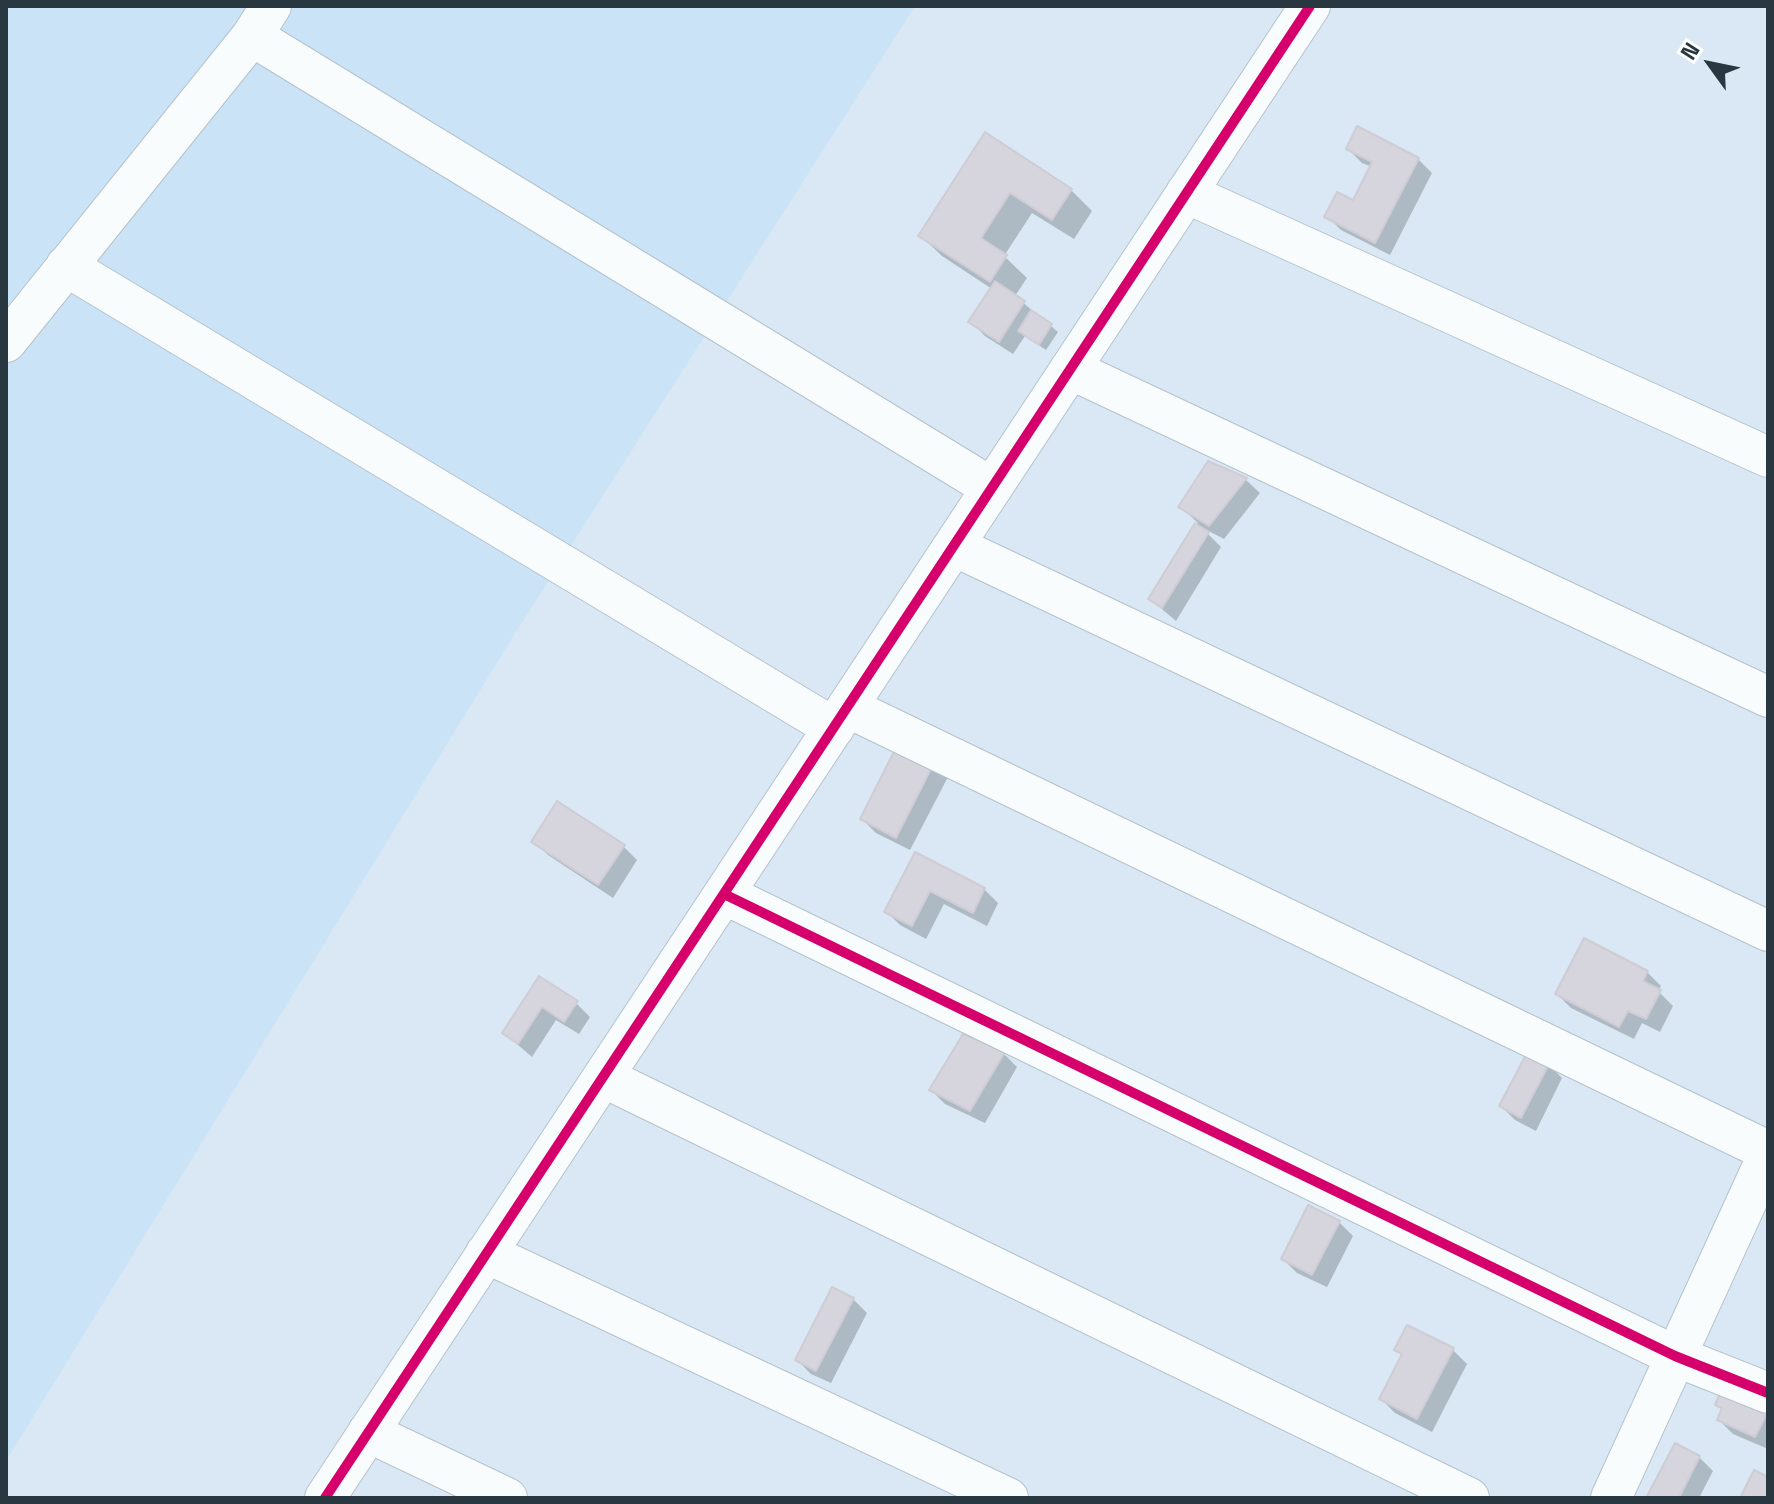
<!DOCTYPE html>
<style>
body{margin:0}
#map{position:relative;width:1774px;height:1504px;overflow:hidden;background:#d9e8f4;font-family:"Space Grotesk",sans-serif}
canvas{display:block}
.frame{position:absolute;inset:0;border:8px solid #293741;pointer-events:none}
.north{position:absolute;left:1670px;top:24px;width:80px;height:80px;-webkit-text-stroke:6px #fff;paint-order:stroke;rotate:303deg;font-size:22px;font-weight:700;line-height:32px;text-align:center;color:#293741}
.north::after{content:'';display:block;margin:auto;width:28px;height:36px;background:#293741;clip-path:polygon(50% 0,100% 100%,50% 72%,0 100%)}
</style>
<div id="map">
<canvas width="1774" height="1504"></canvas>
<div class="frame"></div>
<div class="north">N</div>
</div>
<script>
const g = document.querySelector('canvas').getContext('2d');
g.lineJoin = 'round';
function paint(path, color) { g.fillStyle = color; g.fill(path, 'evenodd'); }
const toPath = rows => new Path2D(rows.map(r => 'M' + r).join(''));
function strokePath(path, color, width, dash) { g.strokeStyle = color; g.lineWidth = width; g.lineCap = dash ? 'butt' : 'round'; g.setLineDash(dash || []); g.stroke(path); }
const built = toPath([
 [6,6,915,6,514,635,6,1461]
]);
const shadow = toPath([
 [986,135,1071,190,1092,211,1074,239,1032,213,1004,256,1027,278,1015,296,1058,332,1046,350,1025,336,1013,354,985,336,971,322,992,289,942,256,920,235],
 [1348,149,1418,159,1432,173,1390,255,1341,230,1327,216,1354,203,1372,167,1362,163],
 [1209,464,1246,480,1260,493,1224,539,1201,527,1221,547,1176,621,1150,599,1198,523,1181,507],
 [901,743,949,775,910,850,876,833,862,819],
 [534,842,623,846,637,860,613,898,548,855],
 [915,855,984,889,998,903,987,926,944,904,926,939,900,925,886,911],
 [1647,972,1661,986,1658,991,1673,1006,1660,1032,1642,1023,1634,1039,1571,1008,1557,994],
 [540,979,576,1003,590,1017,579,1034,556,1020,532,1057,504,1033],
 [1003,1053,1017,1067,985,1123,945,1104,931,1090],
 [1548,1064,1562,1078,1536,1131,1515,1120,1501,1106],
 [1339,1222,1353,1236,1327,1287,1297,1273,1283,1259],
 [853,1299,867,1313,831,1383,811,1374,797,1360],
 [1396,1349,1453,1350,1467,1364,1432,1432,1395,1413,1381,1399,1403,1356],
 [1717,1405,1768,1409,1768,1449,1733,1434,1719,1420,1723,1411],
 [1699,1457,1713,1471,1699,1498,1648,1498]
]);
const building = toPath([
 [1357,126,1419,158,1375,243,1324,217,1337,192,1353,200,1372,162,1346,149,1357,126],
 [985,132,1072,189,1052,220,1010,193,981,238,1007,255,990,282,918,236,985,132],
 [995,281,1025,301,999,342,968,322,995,281],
 [1031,310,1052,324,1039,345,1018,331,1031,310],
 [1208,461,1247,478,1209,526,1178,507,1208,461],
 [1195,523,1209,532,1162,608,1148,599,1195,523],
 [900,740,936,759,896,838,860,819,900,740],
 [557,801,625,845,598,885,531,842,557,801],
 [915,852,985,888,973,913,930,891,912,926,884,912,915,852],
 [1584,938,1648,971,1643,981,1661,990,1646,1019,1628,1011,1619,1027,1555,994,1584,938],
 [539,976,578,1001,564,1022,542,1007,518,1044,502,1033,539,976],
 [963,1034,1005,1052,970,1111,929,1090,963,1034],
 [1528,1051,1550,1062,1521,1118,1499,1106,1528,1051],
 [1308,1205,1340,1221,1312,1275,1281,1259,1308,1205],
 [832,1287,854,1298,816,1371,795,1360,832,1287],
 [1407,1325,1454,1348,1417,1419,1379,1399,1402,1354,1394,1350,1407,1325],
 [1722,1388,1768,1412,1755,1437,1717,1420,1722,1408,1715,1405,1722,1388],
 [1675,1443,1700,1456,1679,1498,1646,1498,1675,1443],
 [1754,1470,1768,1477,1768,1498,1740,1498,1754,1470]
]);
const minor = toPath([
 [252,36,992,488],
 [1186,193,1768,457],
 [66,266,834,728],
 [6,342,252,36,271,6],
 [1070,369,1768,697],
 [954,546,1768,931],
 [847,707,1768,1151],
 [724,894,1675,1356,1768,1393],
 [603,1077,1469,1498],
 [486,1253,1008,1498],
 [368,1432,507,1498],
 [325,1498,1310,6],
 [1611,1498,1768,1155]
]);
const cycleway = toPath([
 [724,894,1675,1356,1768,1393],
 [325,1498,1310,6]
]);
paint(built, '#cae3f6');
paint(shadow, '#0003');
paint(building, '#d6d4dc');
strokePath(building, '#ceccd4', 2);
strokePath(minor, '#b5c2cc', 42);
strokePath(minor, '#f9fcfd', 40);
strokePath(cycleway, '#d6006c', 10);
</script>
